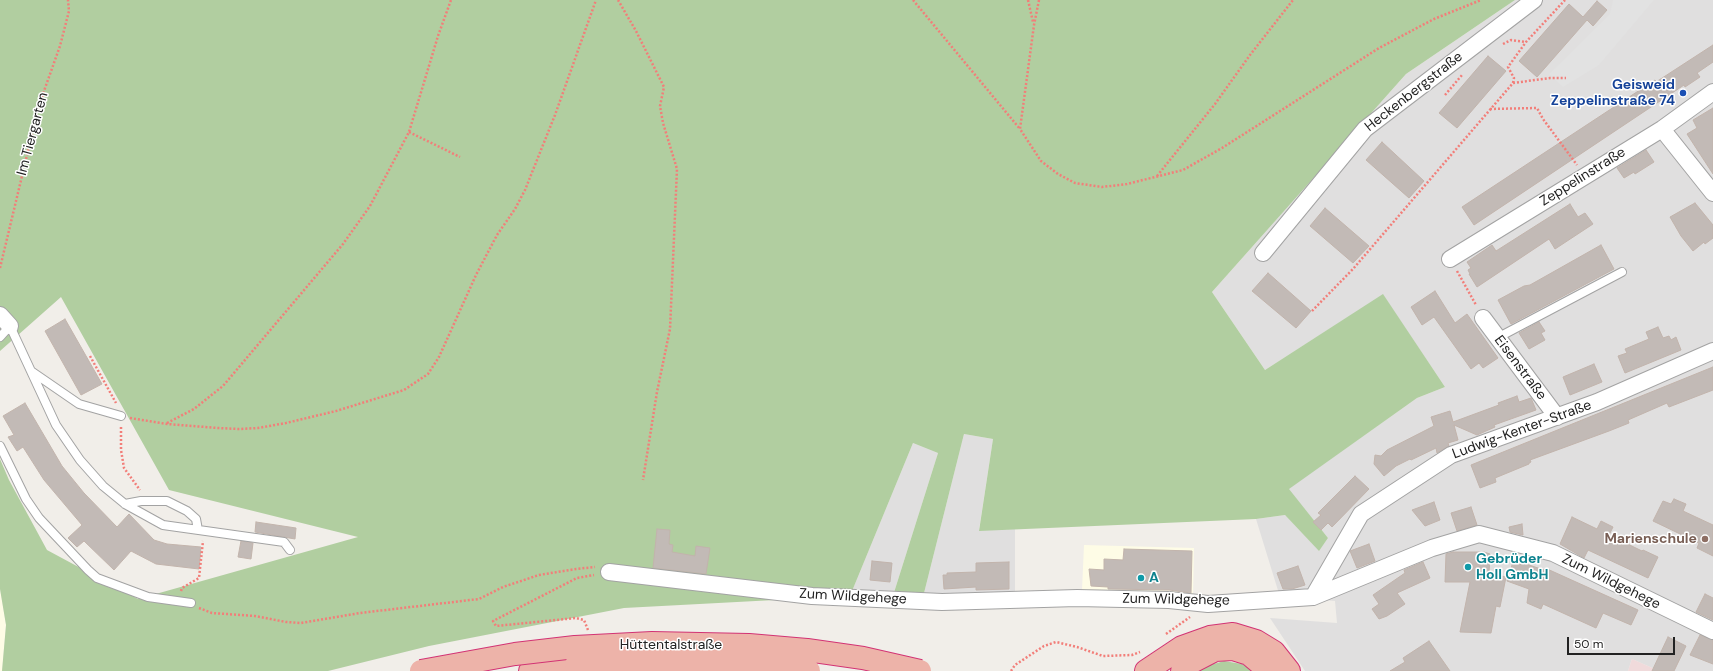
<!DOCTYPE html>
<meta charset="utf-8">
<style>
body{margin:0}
#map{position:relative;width:1713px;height:671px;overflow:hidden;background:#f1eee9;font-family:"DM Sans",sans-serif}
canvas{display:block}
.scale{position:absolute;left:1567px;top:637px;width:108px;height:18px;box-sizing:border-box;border:2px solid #222;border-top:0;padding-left:5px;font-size:12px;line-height:14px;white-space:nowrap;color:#222;-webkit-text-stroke:3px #fff;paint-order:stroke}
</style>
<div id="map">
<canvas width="1713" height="671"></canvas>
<div class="scale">50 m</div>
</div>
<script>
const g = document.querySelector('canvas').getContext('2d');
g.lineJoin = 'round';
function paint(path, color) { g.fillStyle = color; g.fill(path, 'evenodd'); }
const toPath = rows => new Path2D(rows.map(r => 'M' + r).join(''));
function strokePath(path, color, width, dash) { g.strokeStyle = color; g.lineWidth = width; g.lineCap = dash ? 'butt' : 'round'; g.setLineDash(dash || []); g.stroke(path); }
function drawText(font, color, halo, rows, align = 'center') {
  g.font = font + ' "DM Sans",sans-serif'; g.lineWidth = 3; g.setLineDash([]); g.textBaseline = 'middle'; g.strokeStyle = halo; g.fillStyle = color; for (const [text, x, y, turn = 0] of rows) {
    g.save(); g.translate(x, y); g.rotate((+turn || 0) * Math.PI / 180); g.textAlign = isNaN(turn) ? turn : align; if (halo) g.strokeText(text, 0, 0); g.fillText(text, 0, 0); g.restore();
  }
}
const residential = toPath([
 [1515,0,1713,0,1713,671,1659,671,1632,659,1628,671,1305,671,1270,618,1337,623,1335,601,1280,597,1256,519,1285,515,1319,550,1328,538,1288,489,1417,398,1445,387,1383,295,1265,370,1212,292,1406,74],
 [964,434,993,439,979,530,1015,529,1015,597,921,605],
 [913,443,938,453,891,602,850,596]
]);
const commercial = toPath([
 [1632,659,1659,671,1628,671]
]);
const education = toPath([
 [1084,545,1194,548,1193,595,1082,590],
 [0,589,6,625,2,671,0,671]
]);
const forest = toPath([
 [0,0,1515,0,1406,74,1212,292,1265,370,1383,294,1445,387,1417,398,1289,489,1328,538,1319,551,1285,515,1256,519,979,531,993,439,964,434,921,605,891,602,938,453,913,443,850,596,624,608,429,646,328,671,2,671,6,625,0,589,0,459,9,480,47,550,138,599,358,537,169,490,61,297,0,351],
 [1224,661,1242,664,1254,671,1197,671,1200,668]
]);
const parking = toPath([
 [1613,0,1654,0,1599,65,1563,87,1549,74,1610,14]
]);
const building = toPath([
 [1597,1,1607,10,1593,26,1587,20,1537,77,1519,61,1569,4,1583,17,1597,1],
 [1713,45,1713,62,1697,73,1700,77,1685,87,1684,85,1474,225,1462,207,1655,80,1656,82,1713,45],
 [1488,56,1506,71,1457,128,1439,113,1488,56],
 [1713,108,1713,174,1687,134,1697,128,1693,120,1713,108],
 [1382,142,1424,181,1409,198,1366,160,1382,142],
 [1646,150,1654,162,1635,174,1634,172,1624,178,1617,168,1646,150],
 [1695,203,1713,225,1713,238,1705,244,1704,242,1693,251,1681,236,1670,217,1695,203],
 [1570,204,1578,217,1585,213,1593,224,1555,249,1549,239,1477,287,1469,274,1470,274,1468,270,1471,268,1467,262,1492,245,1496,251,1570,204],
 [1325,208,1369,246,1353,263,1310,226,1325,208],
 [1601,245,1614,269,1511,324,1498,300,1524,286,1530,285,1601,245],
 [1268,273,1311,311,1296,328,1252,291,1268,273],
 [1435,291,1455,323,1467,314,1498,358,1483,368,1479,363,1471,369,1434,317,1422,325,1411,307,1435,291],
 [65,319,102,384,81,395,45,331,65,319],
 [1539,322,1545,331,1541,333,1545,340,1529,349,1519,333,1539,322],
 [1658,327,1663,338,1669,336,1671,340,1676,337,1681,350,1625,373,1618,356,1627,353,1625,349,1649,339,1646,332,1658,327],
 [1594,364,1602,382,1570,395,1563,377,1594,364],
 [1713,367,1713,390,1669,407,1667,403,1628,420,1629,423,1609,431,1530,460,1531,462,1529,463,1529,464,1495,478,1496,482,1480,488,1471,465,1713,367],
 [1517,396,1519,402,1531,398,1536,410,1494,425,1495,427,1477,435,1454,425,1458,440,1448,443,1449,446,1437,453,1436,448,1411,460,1410,459,1396,466,1384,476,1374,464,1375,455,1381,456,1387,450,1434,426,1431,417,1450,411,1453,422,1499,405,1498,403,1517,396],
 [25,403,62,466,84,493,117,527,129,514,154,540,167,544,201,547,199,569,156,564,131,551,114,570,84,541,77,547,68,538,82,525,44,480,23,447,17,451,8,437,14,435,3,416,25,403],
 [1355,476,1369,489,1332,527,1328,523,1321,530,1313,522,1321,515,1318,513,1355,476],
 [1674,499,1686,504,1683,511,1713,525,1713,556,1697,548,1699,543,1653,521,1663,501,1671,504,1674,499],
 [1434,502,1440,520,1425,526,1412,510,1434,502],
 [1471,507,1477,525,1457,531,1451,513,1471,507],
 [1572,517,1597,529,1601,521,1613,527,1609,535,1642,551,1643,550,1658,557,1648,578,1588,550,1584,558,1560,544,1572,517],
 [256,522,296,528,295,539,255,532,256,522],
 [1522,524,1523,535,1510,532,1509,527,1522,524],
 [657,529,670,530,669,544,673,545,672,552,695,556,696,546,710,548,706,574,653,568,657,529],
 [241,541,253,543,251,559,238,557,241,541],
 [1369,544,1375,561,1357,568,1350,551,1369,544],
 [1124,549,1192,551,1191,593,1169,590,1108,589,1108,587,1091,586,1089,569,1104,570,1104,559,1123,560,1124,549],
 [1453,552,1484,552,1490,554,1489,573,1506,577,1500,607,1496,606,1491,633,1460,632,1470,582,1445,582,1446,554,1453,552],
 [872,561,892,563,890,582,870,580,872,561],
 [1009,562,1009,589,976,590,976,587,944,589,943,575,947,575,947,573,976,572,976,563,1009,562],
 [1423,562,1430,578,1397,593,1405,604,1387,616,1379,619,1372,609,1379,604,1373,595,1405,573,1404,570,1423,562],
 [1513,562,1522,565,1523,563,1544,570,1545,568,1638,610,1631,625,1603,613,1596,628,1543,604,1541,609,1527,603,1529,589,1507,581,1513,562],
 [1298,566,1305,585,1292,589,1283,589,1277,573,1298,566],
 [1705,594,1713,598,1713,620,1696,612,1705,594],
 [1700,635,1713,640,1713,664,1690,655,1700,635],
 [1668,637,1686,646,1674,671,1652,671,1668,637],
 [1429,641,1450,671,1390,671,1405,662,1403,658,1429,641]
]);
const path = toPath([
 [618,0,636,31,664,87,660,106,663,123,677,169,670,329,657,392,643,480],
 [913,0,1020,129],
 [1028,0,1033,22],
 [1039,0,1034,25,1020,129,1041,161,1058,174,1075,183,1102,187,1127,184,1183,170,1222,148,1379,48,1434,19,1481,0],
 [1503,44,1511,40,1526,42],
 [1513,83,1550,78,1566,78],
 [1445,95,1462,75],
 [1490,109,1537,108,1543,119,1577,165],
 [409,132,460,157],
 [1157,176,1215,104,1250,55,1293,0],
 [0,268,39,105,60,46,69,11,68,0],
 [1457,271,1476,305],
 [1312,311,1353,269,1513,83,1514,78,1508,67,1526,42,1565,0],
 [90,356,116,403],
 [130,418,167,424,218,428,239,429,258,428,286,423,336,411,404,390,428,374,439,357,476,275,497,235,515,209,525,190,555,115,596,0],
 [167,423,194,409,223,386,343,244,370,206,409,132,438,36,451,0],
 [121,427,121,450,124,468,140,490],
 [181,591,182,588,199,578,203,541],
 [199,608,212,613,255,616,286,622,301,623,360,613,479,599,503,587,539,575,576,569,595,567],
 [588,630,584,620,576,618,496,626,493,621,577,578,594,575],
 [1166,634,1190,617],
 [1011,671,1015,665,1044,646,1056,642,1077,647,1103,656,1132,655,1140,652]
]);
const service = toPath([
 [0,337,10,326,56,425,80,460,103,486,125,504,163,525,284,542,290,550],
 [1497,338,1622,272],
 [31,371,79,404,121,416],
 [0,446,26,499,39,518,88,570,97,578,148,597,191,603],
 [125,504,141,501,167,501,187,511,196,519,198,530]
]);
const minor = toPath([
 [1662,129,1713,193],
 [1263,253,1365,129,1534,0],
 [1450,259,1662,129,1713,92],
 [0,315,10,326],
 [1483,318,1557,417],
 [609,572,812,596,942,602,1077,598,1169,600,1208,604,1313,597,1432,548,1479,534,1553,553,1713,631],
 [1313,597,1361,514,1451,455,1597,402,1713,351]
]);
const trunk = toPath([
 [530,671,576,665],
 [1146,671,1182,647,1210,637,1233,634,1256,641,1274,652,1289,671],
 [1182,671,1188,664,1215,650,1233,649,1249,654,1262,665,1267,671]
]);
const trunkBridge = toPath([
 [576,665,651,662,744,664,809,671],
 [421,671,515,654,575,647,652,643,749,645,807,650,863,658,920,671]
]);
const markers = [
 [1683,93,4,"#1a4fb4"],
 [1705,539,4,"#8d6e63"],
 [1468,567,4,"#0f9aa8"],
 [1141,578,4,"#0f9aa8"]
];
const transitNames = [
 ["Geisweid",1675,85],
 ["Zeppelinstraße 74",1675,101]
];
const streetNames = [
 ["Heckenbergstraße",1414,92,-38],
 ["Im Tiergarten",33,134,-75],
 ["Zeppelinstraße",1583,177,-32],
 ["Eisenstraße",1520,368,53],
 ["Ludwig-Kenter-Straße",1522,430,-20],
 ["Zum Wildgehege",1611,582,26],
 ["Zum Wildgehege",853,597,3],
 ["Zum Wildgehege",1176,600,1],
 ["Hüttentalstraße",671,645]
];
const educationNames = [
 ["Marienschule",1697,539]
];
const cultureNames = [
 ["Gebrüder",1476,559],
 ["Holl GmbH",1476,575],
 ["A",1149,578]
];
paint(residential, '#e0dfdf');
paint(commercial, '#f0dadb');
paint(education, '#fefce6');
paint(forest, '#b1cea0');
paint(parking, '#e2e2e2');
paint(building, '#c2bab6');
strokePath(building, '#c2b4ac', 1);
strokePath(service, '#a3a3a3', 10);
strokePath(minor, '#a3a3a3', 18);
strokePath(trunk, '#d23374', 24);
strokePath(path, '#f27e79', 2.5, [2, 2]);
strokePath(service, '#fff', 8);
strokePath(minor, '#fff', 16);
strokePath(trunk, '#edb3a9', 22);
strokePath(trunkBridge, '#d23374', 24, []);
strokePath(trunkBridge, '#edb3a9', 22);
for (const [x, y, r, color] of markers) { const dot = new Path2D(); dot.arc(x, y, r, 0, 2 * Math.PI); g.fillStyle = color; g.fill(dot); strokePath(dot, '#fff', 1.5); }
drawText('bold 14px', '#164399', '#fff', transitNames, 'right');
drawText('14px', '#222', '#fff', streetNames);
drawText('bold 14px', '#785e54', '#fff', educationNames, 'right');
drawText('bold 14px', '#0d838f', '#fff', cultureNames, 'left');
</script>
